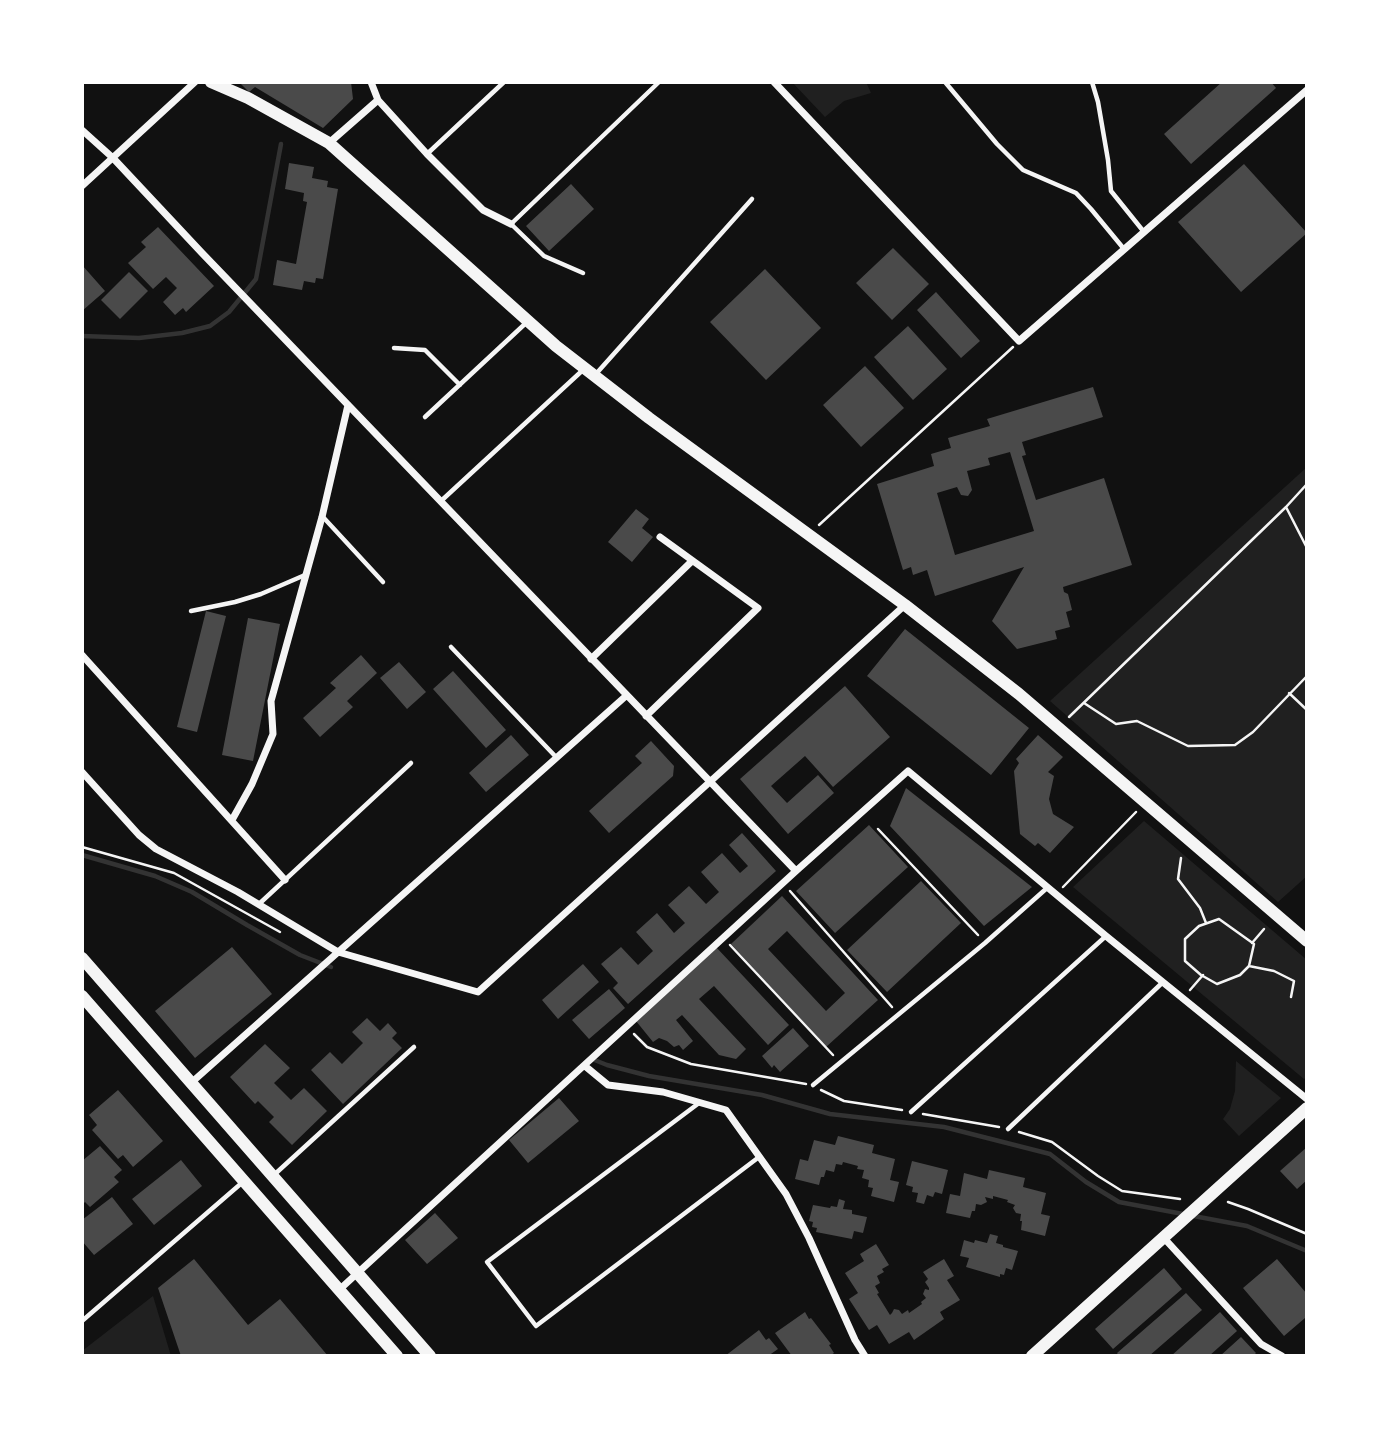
<!DOCTYPE html>
<style>
body{margin:0}
#map{position:relative;width:1389px;height:1438px;overflow:hidden;background:#111;font-family:"Roboto Condensed",sans-serif}
canvas{display:block}
.frame{position:absolute;inset:0;border:84px solid #fff;pointer-events:none}
</style>
<div id="map">
<canvas width="1389" height="1438"></canvas>
<div class="frame"></div>
</div>
<script>
const g = document.querySelector('canvas').getContext('2d');
g.lineJoin = 'round';
function paint(path, color) { g.fillStyle = color; g.fill(path, 'evenodd'); }
const toPath = rows => new Path2D(rows.map(r => 'M' + r).join(''));
function strokePath(path, color, width, dash) { g.strokeStyle = color; g.lineWidth = width; g.lineCap = dash ? 'butt' : 'round'; g.setLineDash(dash || []); g.stroke(path); }
const green = toPath([
 [792,82,866,82,871,93,844,101,825,117],
 [1307,467,1307,876,1278,902,1050,701],
 [1144,821,1307,960,1307,1077,1304,1079,1073,887],
 [1236,1061,1281,1098,1239,1136,1223,1119,1230,1109,1235,1091],
 [153,1296,171,1356,82,1356,82,1351]
]);
const stream = toPath([
 [82,336,139,338,182,333,210,326,229,312,256,279,281,144],
 [82,855,155,876,192,892,247,925,300,955,331,967],
 [592,1059,607,1065,649,1076,762,1095,830,1114,944,1127,1050,1154,1086,1182,1119,1202,1247,1226,1307,1251]
]);
const building = toPath([
 [239,82,351,82,353,99,323,128,255,87,249,92],
 [1222,82,1271,82,1276,88,1191,164,1164,134],
 [289,163,314,167,312,178,328,181,327,187,338,189,323,279,316,278,315,283,304,281,302,290,273,285,277,260,296,264,307,202,303,201,304,193,285,189],
 [1244,164,1307,233,1241,292,1178,222],
 [571,184,594,209,549,251,526,226],
 [158,227,214,286,186,312,183,308,175,315,163,302,177,288,166,277,153,289,128,263,146,247,141,242],
 [893,248,929,284,892,320,856,283],
 [82,265,105,291,82,311],
 [765,269,821,328,766,380,710,322],
 [129,272,148,291,120,319,101,300],
 [936,292,980,341,961,358,917,310],
 [908,326,947,369,913,400,874,357],
 [865,366,904,408,861,447,823,405],
 [1093,387,1103,417,1022,442,1026,455,1022,456,1036,500,1104,478,1132,565,1063,587,1064,592,1068,594,1072,610,1066,612,1070,627,1055,631,1057,639,1017,649,992,621,1024,567,935,596,927,570,913,575,911,567,903,570,877,484,934,466,931,454,951,448,948,438,990,426,987,419],
 [1010,452,1034,531,955,555,937,493,957,487,961,495,968,496,972,490,967,471,990,465,988,458],
 [636,509,649,519,642,528,653,537,632,562,608,542],
 [206,611,226,616,197,732,177,727],
 [248,618,280,624,253,761,222,755],
 [905,629,1029,728,991,775,867,676],
 [361,655,377,673,347,701,353,707,320,737,303,718,336,688,330,683],
 [399,662,426,692,407,709,380,678],
 [453,671,506,730,486,748,433,689],
 [845,686,890,737,833,787,805,756,771,786,787,803,818,775,834,793,788,834,740,779],
 [511,735,529,755,486,792,469,773],
 [1038,735,1063,757,1048,772,1054,776,1049,799,1053,814,1074,827,1050,853,1038,843,1035,846,1020,834,1014,771,1019,763,1016,759],
 [651,741,674,766,673,776,609,833,589,811,642,763,635,756],
 [906,788,1032,887,984,926,890,826],
 [869,825,908,867,835,933,796,891],
 [742,833,776,871,628,1004,613,988,618,983,601,964,621,947,638,965,653,951,636,932,657,913,674,933,685,923,668,905,689,886,706,904,719,892,701,872,722,853,740,873,748,866,729,845],
 [921,881,961,923,887,992,847,950],
 [782,896,878,1000,826,1047,731,944],
 [787,931,845,993,826,1011,768,949],
 [232,947,272,994,195,1058,155,1011],
 [716,947,789,1025,768,1045,714,986,699,999,746,1049,736,1059,719,1055,682,1015,676,1020,693,1041,683,1050,679,1045,674,1047,667,1041,659,1038,653,1042,636,1021],
 [583,964,599,982,558,1019,542,1000],
 [609,989,625,1008,589,1039,572,1020],
 [367,1018,380,1031,388,1023,397,1033,392,1038,402,1048,343,1104,311,1070,330,1052,342,1064,363,1043,352,1032],
 [793,1028,809,1046,780,1072,774,1065,772,1068,762,1056],
 [265,1044,290,1068,274,1083,291,1100,304,1088,327,1111,292,1145,269,1122,274,1117,258,1101,255,1104,230,1077],
 [118,1090,163,1141,133,1167,123,1155,118,1159,92,1130,97,1125,89,1115],
 [559,1098,579,1121,528,1163,509,1140],
 [838,1136,874,1145,872,1153,895,1159,890,1180,899,1182,894,1202,871,1196,873,1188,868,1187,869,1180,862,1178,864,1170,857,1169,858,1166,843,1162,842,1165,836,1164,834,1172,826,1170,824,1177,821,1177,819,1185,795,1179,800,1159,808,1161,814,1140,835,1145],
 [100,1146,122,1170,114,1177,119,1182,90,1207,85,1202,82,1205,82,1161],
 [1307,1147,1307,1180,1297,1189,1280,1171],
 [181,1160,202,1186,154,1225,132,1199],
 [912,1161,948,1170,942,1194,935,1192,933,1197,927,1195,924,1204,916,1202,918,1193,912,1192,913,1187,906,1185],
 [989,1170,1025,1178,1023,1187,1046,1193,1041,1214,1050,1216,1045,1236,1021,1230,1022,1221,1020,1221,1021,1214,1016,1213,1013,1208,1015,1205,1007,1202,1008,1200,993,1196,993,1199,985,1197,987,1202,981,1205,976,1204,975,1211,972,1211,970,1218,946,1213,950,1194,960,1196,964,1173,987,1179],
 [112,1197,133,1224,94,1255,82,1241,82,1220],
 [839,1199,845,1201,843,1209,852,1210,852,1214,867,1217,863,1233,854,1231,852,1239,816,1232,817,1228,812,1227,813,1222,809,1221,813,1205,830,1208,831,1206,837,1207],
 [435,1213,458,1238,427,1264,405,1240],
 [990,1234,998,1236,996,1243,1003,1245,1003,1247,1018,1251,1012,1270,1006,1268,1004,1275,1000,1274,1000,1277,966,1267,969,1258,960,1256,964,1240,974,1243,975,1240,987,1243],
 [876,1244,889,1265,882,1269,884,1272,877,1276,880,1283,875,1286,879,1293,877,1294,890,1315,892,1313,894,1309,899,1310,902,1314,908,1310,909,1313,922,1304,921,1302,926,1298,923,1294,925,1289,929,1290,929,1288,925,1282,928,1279,923,1272,944,1259,954,1276,947,1280,960,1300,940,1312,944,1319,914,1340,909,1332,889,1344,877,1325,869,1330,849,1299,858,1293,845,1273,864,1261,860,1254],
 [194,1259,248,1325,280,1299,328,1356,181,1356,158,1288],
 [1277,1259,1307,1294,1307,1320,1305,1318,1284,1336,1243,1288],
 [1164,1268,1182,1289,1113,1349,1095,1329],
 [1186,1293,1202,1310,1149,1356,1119,1356,1117,1353],
 [805,1312,809,1319,811,1318,831,1344,829,1345,834,1353,830,1356,792,1356,775,1333],
 [1220,1312,1237,1331,1209,1356,1171,1356],
 [759,1330,766,1340,769,1338,778,1349,768,1356,725,1356],
 [1241,1337,1256,1353,1253,1356,1220,1356]
]);
const path = toPath([
 [1286,507,1307,484],
 [819,525,1013,347],
 [1289,693,1307,710],
 [1084,703,1116,724,1137,721,1188,746,1235,745,1253,732,1307,676],
 [1069,717,1286,507,1307,548],
 [878,829,978,935],
 [82,847,174,873,280,932],
 [1181,858,1178,879,1200,908,1206,923],
 [1063,887,1136,812],
 [790,891,892,1007],
 [1219,919,1254,944,1249,966,1240,975,1217,984,1201,975,1185,961,1185,939,1199,926,1219,919],
 [1252,943,1264,929],
 [730,945,833,1055],
 [1249,966,1274,971,1294,981,1291,997],
 [1190,990,1203,975],
 [634,1034,647,1047,691,1064,806,1084],
 [821,1090,844,1101,902,1110],
 [923,1114,999,1127],
 [1019,1132,1052,1142,1098,1176,1122,1191,1180,1199],
 [1228,1202,1248,1209,1307,1234]
]);
const service = toPath([
 [945,82,997,144,1023,170,1076,193,1091,209,1124,249],
 [1092,82,1098,102,1108,160,1111,191,1144,232],
 [427,154,504,82],
 [583,273,544,256,511,224,659,82],
 [394,348,425,350,460,385],
 [595,375,752,199],
 [425,417,527,322],
 [441,501,584,369],
 [323,517,383,582],
 [191,611,235,602,261,594,305,575],
 [451,647,556,757],
 [259,904,411,763],
 [813,1085,985,943,1047,888],
 [699,1103,487,1262,536,1326,759,1157],
 [911,1112,1106,936],
 [1008,1129,1162,983],
 [275,1174,414,1047],
 [82,1321,244,1181]
]);
const minor = toPath([
 [371,82,378,100],
 [774,82,1019,341,1307,90],
 [82,130,113,158,202,253,796,871],
 [329,143,378,100,427,154,483,210,511,224],
 [82,186,195,82],
 [82,655,285,880],
 [591,659,692,561],
 [646,716,758,608,660,537],
 [82,772,139,835,156,849,238,892,338,952,478,992,905,605],
 [232,820,252,784,273,734,271,701,322,517,348,405],
 [585,1066,608,1085,663,1092,726,1110,786,1194,809,1238,855,1340,865,1356],
 [191,1083,627,695],
 [1163,1237,1261,1344,1282,1356],
 [339,1290,796,871,908,771,1106,936,1307,1099]
]);
const tertiary = toPath([
 [211,82,248,98,329,143,556,346,649,418,905,605,1019,694,1307,941],
 [82,958,430,1356],
 [82,996,397,1356],
 [1032,1356,1307,1108]
]);
paint(green, '#202020');
strokePath(stream, '#333', 4.5);
paint(building, '#4a4a4a');
strokePath(path, '#f5f5f5', 2.5);
strokePath(service, '#f5f5f5', 4.5);
strokePath(minor, '#f5f5f5', 7);
strokePath(tertiary, '#f5f5f5', 12);
</script>
